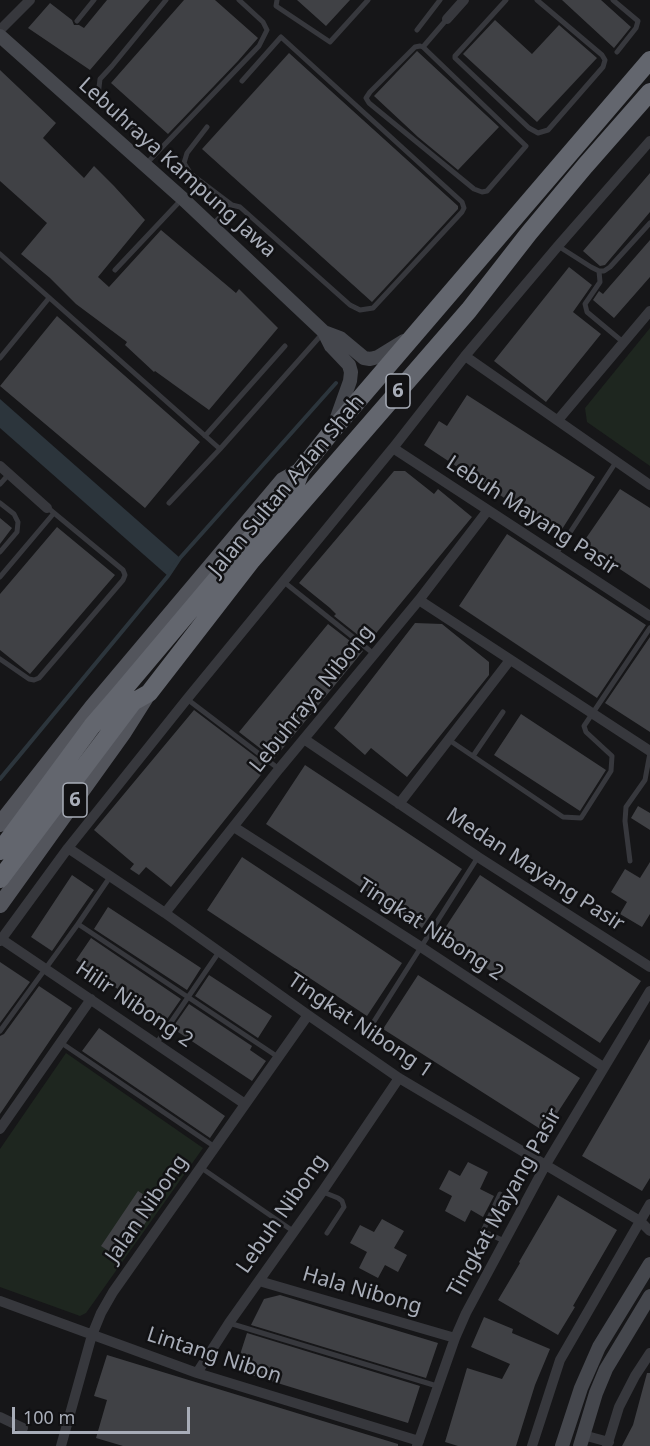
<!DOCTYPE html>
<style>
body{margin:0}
#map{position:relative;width:650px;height:1446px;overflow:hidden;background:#161618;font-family:"Noto Sans",sans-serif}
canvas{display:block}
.scale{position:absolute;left:12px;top:1407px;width:178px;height:27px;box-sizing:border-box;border:3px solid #a8adb8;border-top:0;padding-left:8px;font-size:18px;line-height:21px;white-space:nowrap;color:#a8adb8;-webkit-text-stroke:4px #111113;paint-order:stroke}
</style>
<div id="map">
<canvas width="650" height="1446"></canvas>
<div class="scale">100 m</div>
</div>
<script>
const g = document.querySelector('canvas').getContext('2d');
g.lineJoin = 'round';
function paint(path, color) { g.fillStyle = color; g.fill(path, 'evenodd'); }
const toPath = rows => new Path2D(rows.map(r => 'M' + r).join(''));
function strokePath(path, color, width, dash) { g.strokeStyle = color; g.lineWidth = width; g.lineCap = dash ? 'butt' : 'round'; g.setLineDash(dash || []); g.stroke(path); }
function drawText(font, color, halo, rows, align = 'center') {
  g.font = font + ' "Noto Sans",sans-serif'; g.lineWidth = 5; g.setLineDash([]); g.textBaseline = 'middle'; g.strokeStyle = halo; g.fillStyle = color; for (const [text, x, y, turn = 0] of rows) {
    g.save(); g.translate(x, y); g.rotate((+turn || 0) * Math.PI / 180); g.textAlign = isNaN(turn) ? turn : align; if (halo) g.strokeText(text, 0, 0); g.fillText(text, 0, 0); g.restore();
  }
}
const green = toPath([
 [650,328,650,466,587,422,585,408],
 [66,1053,203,1148,86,1313,80,1316,0,1287,0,1149]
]);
const water = toPath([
 [0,399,180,558,168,576,0,428]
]);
const stream = toPath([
 [0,779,168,576,180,558,336,383]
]);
const building = toPath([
 [107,0,150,0,90,70,28,28,50,3,72,20,74,25,79,25,84,28],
 [184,0,215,0,258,38,238,61,168,134,111,83],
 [297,0,350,0,326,26],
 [562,0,601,0,631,27,614,48],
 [495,20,532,54,559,25,597,58,537,122,463,54],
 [417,51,499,127,458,170,418,137,374,96],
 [289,53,458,206,458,209,372,302,202,149],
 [0,70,56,123,43,138,84,178,94,166,114,186,145,220,98,277,109,287,161,230,236,293,239,289,278,328,209,410,155,371,154,372,125,345,127,342,76,304,50,278,21,254,47,223,0,181],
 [650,173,650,212,605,265,600,266,583,251],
 [650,240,650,277,614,318,593,300,599,291,603,294],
 [569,267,592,285,573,312,601,334,546,402,494,361],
 [57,316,200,442,145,508,0,386],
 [467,395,595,477,559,534,424,445,439,421,447,426],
 [394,471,405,471,434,494,438,489,472,517,368,643,334,616,336,614,330,608,299,583],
 [620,489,650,508,650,589,582,544],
 [0,518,12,528,0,544],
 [57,527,115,575,30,674,0,650,0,594],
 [507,534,646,625,597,698,459,606],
 [415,623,442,624,489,662,489,675,407,777,371,748,365,755,334,728],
 [328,624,363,651,274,759,239,732],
 [650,637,650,732,605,703],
 [194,710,268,766,171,887,146,867,139,875,130,869,134,864,94,830],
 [521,714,606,770,580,811,494,755],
 [305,765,462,869,422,928,266,824],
 [638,806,650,813,650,830,631,818],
 [242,857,402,963,367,1016,207,910],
 [650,862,650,914,642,927,620,914,627,902,611,892,625,869,640,878],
 [72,875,94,890,52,951,31,937],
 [480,875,641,981,600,1043,439,937],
 [108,907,201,968,187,990,94,929],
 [91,938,181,999,165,1022,76,960],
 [0,962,30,982,0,1023],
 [209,975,272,1016,258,1038,195,996],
 [418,975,580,1078,545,1132,383,1029],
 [39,986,72,1008,0,1114,0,1036,4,1034],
 [189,1004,252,1046,250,1050,266,1061,252,1081,175,1030,173,1027],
 [99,1028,225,1116,210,1138,82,1051],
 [650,1039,650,1178,642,1191,582,1156],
 [468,1162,488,1172,480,1189,494,1196,483,1217,471,1210,465,1222,445,1211,452,1196,439,1189,449,1170,460,1176],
 [138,1191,158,1204,121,1259,101,1246],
 [558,1195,617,1230,573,1306,575,1307,558,1335,498,1300,520,1263,519,1262],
 [382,1219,404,1231,394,1248,407,1255,398,1272,385,1265,378,1278,359,1268,367,1252,350,1243,360,1225,374,1232],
 [280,1295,438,1343,426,1378,251,1325,264,1299],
 [484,1317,513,1329,512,1333,550,1349,535,1385,516,1446,458,1446,445,1442,467,1368,502,1379,510,1364,471,1347],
 [247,1333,420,1386,408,1423,235,1370],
 [107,1355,398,1444,398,1446,123,1446,96,1438,107,1400,94,1396],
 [647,1373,650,1373,650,1446,622,1446,633,1425]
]);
const lane = toPath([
 [277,0,276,6,330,42,368,0],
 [506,0,455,56,455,58,529,128,538,133,548,130,603,67,605,60,602,55,537,0],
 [613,0,638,21,636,28,617,52],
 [77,21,94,0],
 [417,30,440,0],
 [420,46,423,47,526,146,487,191,482,192,474,189,369,103,366,98,370,92,415,47,420,46],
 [423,47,447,19],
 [207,127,187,153,184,163,191,174,232,205],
 [157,152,98,96,100,79,112,66,166,0],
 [146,164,259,46,267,30,263,22,239,0],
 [213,224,232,205,240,207,350,305,360,310,373,308,462,212,464,208,462,202,281,37,242,81],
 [558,246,591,267,599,271,604,271,610,267,650,223],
 [0,254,220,449],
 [115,270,181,200],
 [599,271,600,282,585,304,587,312,623,342],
 [0,358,49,298],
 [205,436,285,346],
 [0,484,9,474],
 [0,503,14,514,18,522,17,532,0,552],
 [169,503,220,449,323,333],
 [556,554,616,462],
 [0,577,54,513],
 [284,582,374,654],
 [0,659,29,679,34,680,39,678,123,580,125,575,123,570,48,508],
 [187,699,279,769],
 [449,740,563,817,581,818,611,771,612,756,586,732,584,726,650,628],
 [473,756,503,712],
 [630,861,625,821,626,807,645,780,650,753],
 [78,924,278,1057],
 [0,1031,78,924,110,877],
 [366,1034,478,857],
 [60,1042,215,1147],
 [156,1044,219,952],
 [200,1167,293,1231],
 [323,1192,338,1198,342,1201,344,1207,327,1233],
 [500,1194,483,1231,504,1241],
 [229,1323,437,1386]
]);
const street = toPath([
 [447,19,464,0],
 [0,30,30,0],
 [465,356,650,485],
 [558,420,650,311],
 [393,448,650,616],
 [0,466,47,508],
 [419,600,650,751],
 [304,739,478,857,650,967],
 [399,804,510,660],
 [234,827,421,947,603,1067],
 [68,848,165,913,308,1015,399,1078,640,1221,650,1231],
 [165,913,279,769,419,600,488,510],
 [1,939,245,1104],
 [0,941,68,848,187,699,393,448,465,356,558,246,650,141],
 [0,1129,91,999],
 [259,1281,455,1338],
 [0,1301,197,1373,419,1441],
 [197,1373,229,1323,322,1192,399,1078],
 [0,1417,23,1428],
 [583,1435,609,1442],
 [61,1446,92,1335,101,1313,113,1292,308,1015],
 [417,1446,455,1338,466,1313,545,1166,650,991],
 [532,1446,560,1360,650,1204],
 [607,1446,619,1407,635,1376,650,1353]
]);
const secondary = toPath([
 [0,36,182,198,324,332,331,346,349,365,351,372,350,381,335,423],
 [324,332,340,338,364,358,370,359,378,357,404,341],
 [562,1446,581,1388,599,1347,650,1264],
 [580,1446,596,1393,606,1369,650,1296]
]);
const primary = toPath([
 [0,824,92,707,283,480,301,470],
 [0,905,124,732,148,694]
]);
const highway = toPath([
 [0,851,92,726,118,696,295,486,301,470,332,431,650,60],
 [0,879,133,702,149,693,252,560,469,310,529,233,585,166,650,92]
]);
const shields = [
 [398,391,24],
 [75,800,24]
];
const shieldNames = [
 ["6",398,391],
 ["6",75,800]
];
const streetNames = [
 ["Lebuhraya Kampung Jawa",177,168,42],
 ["Jalan Sultan Azlan Shah",287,486,-50],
 ["Lebuh Mayang Pasir",532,516,33],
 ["Lebuhraya Nibong",312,699,-51],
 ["Medan Mayang Pasir",535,870,33],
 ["Tingkat Nibong 2",430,930,33],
 ["Hilir Nibong 2",134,1005,34],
 ["Tingkat Nibong 1",360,1026,34],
 ["Tingkat Mayang Pasir",505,1203,-61],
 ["Jalan Nibong",147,1209,-55],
 ["Lebuh Nibong",282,1214,-55],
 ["Hala Nibong",362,1291,16],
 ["Lintang Nibon",214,1356,18]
];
paint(green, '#1e261f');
paint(water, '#2c353c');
strokePath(stream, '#2c353c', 4);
paint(building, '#404145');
strokePath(lane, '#37383d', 5);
strokePath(street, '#37383d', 10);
strokePath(secondary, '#45474d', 14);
strokePath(primary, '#53555c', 16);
strokePath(highway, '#63666e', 18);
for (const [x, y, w] of shields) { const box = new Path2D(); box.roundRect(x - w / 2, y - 17, w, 34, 4.5); g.fillStyle = '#111113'; g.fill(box); strokePath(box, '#a8adb8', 1.5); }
drawText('bold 20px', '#a8adb8', null, shieldNames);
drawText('21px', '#a8adb8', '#111113', streetNames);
</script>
